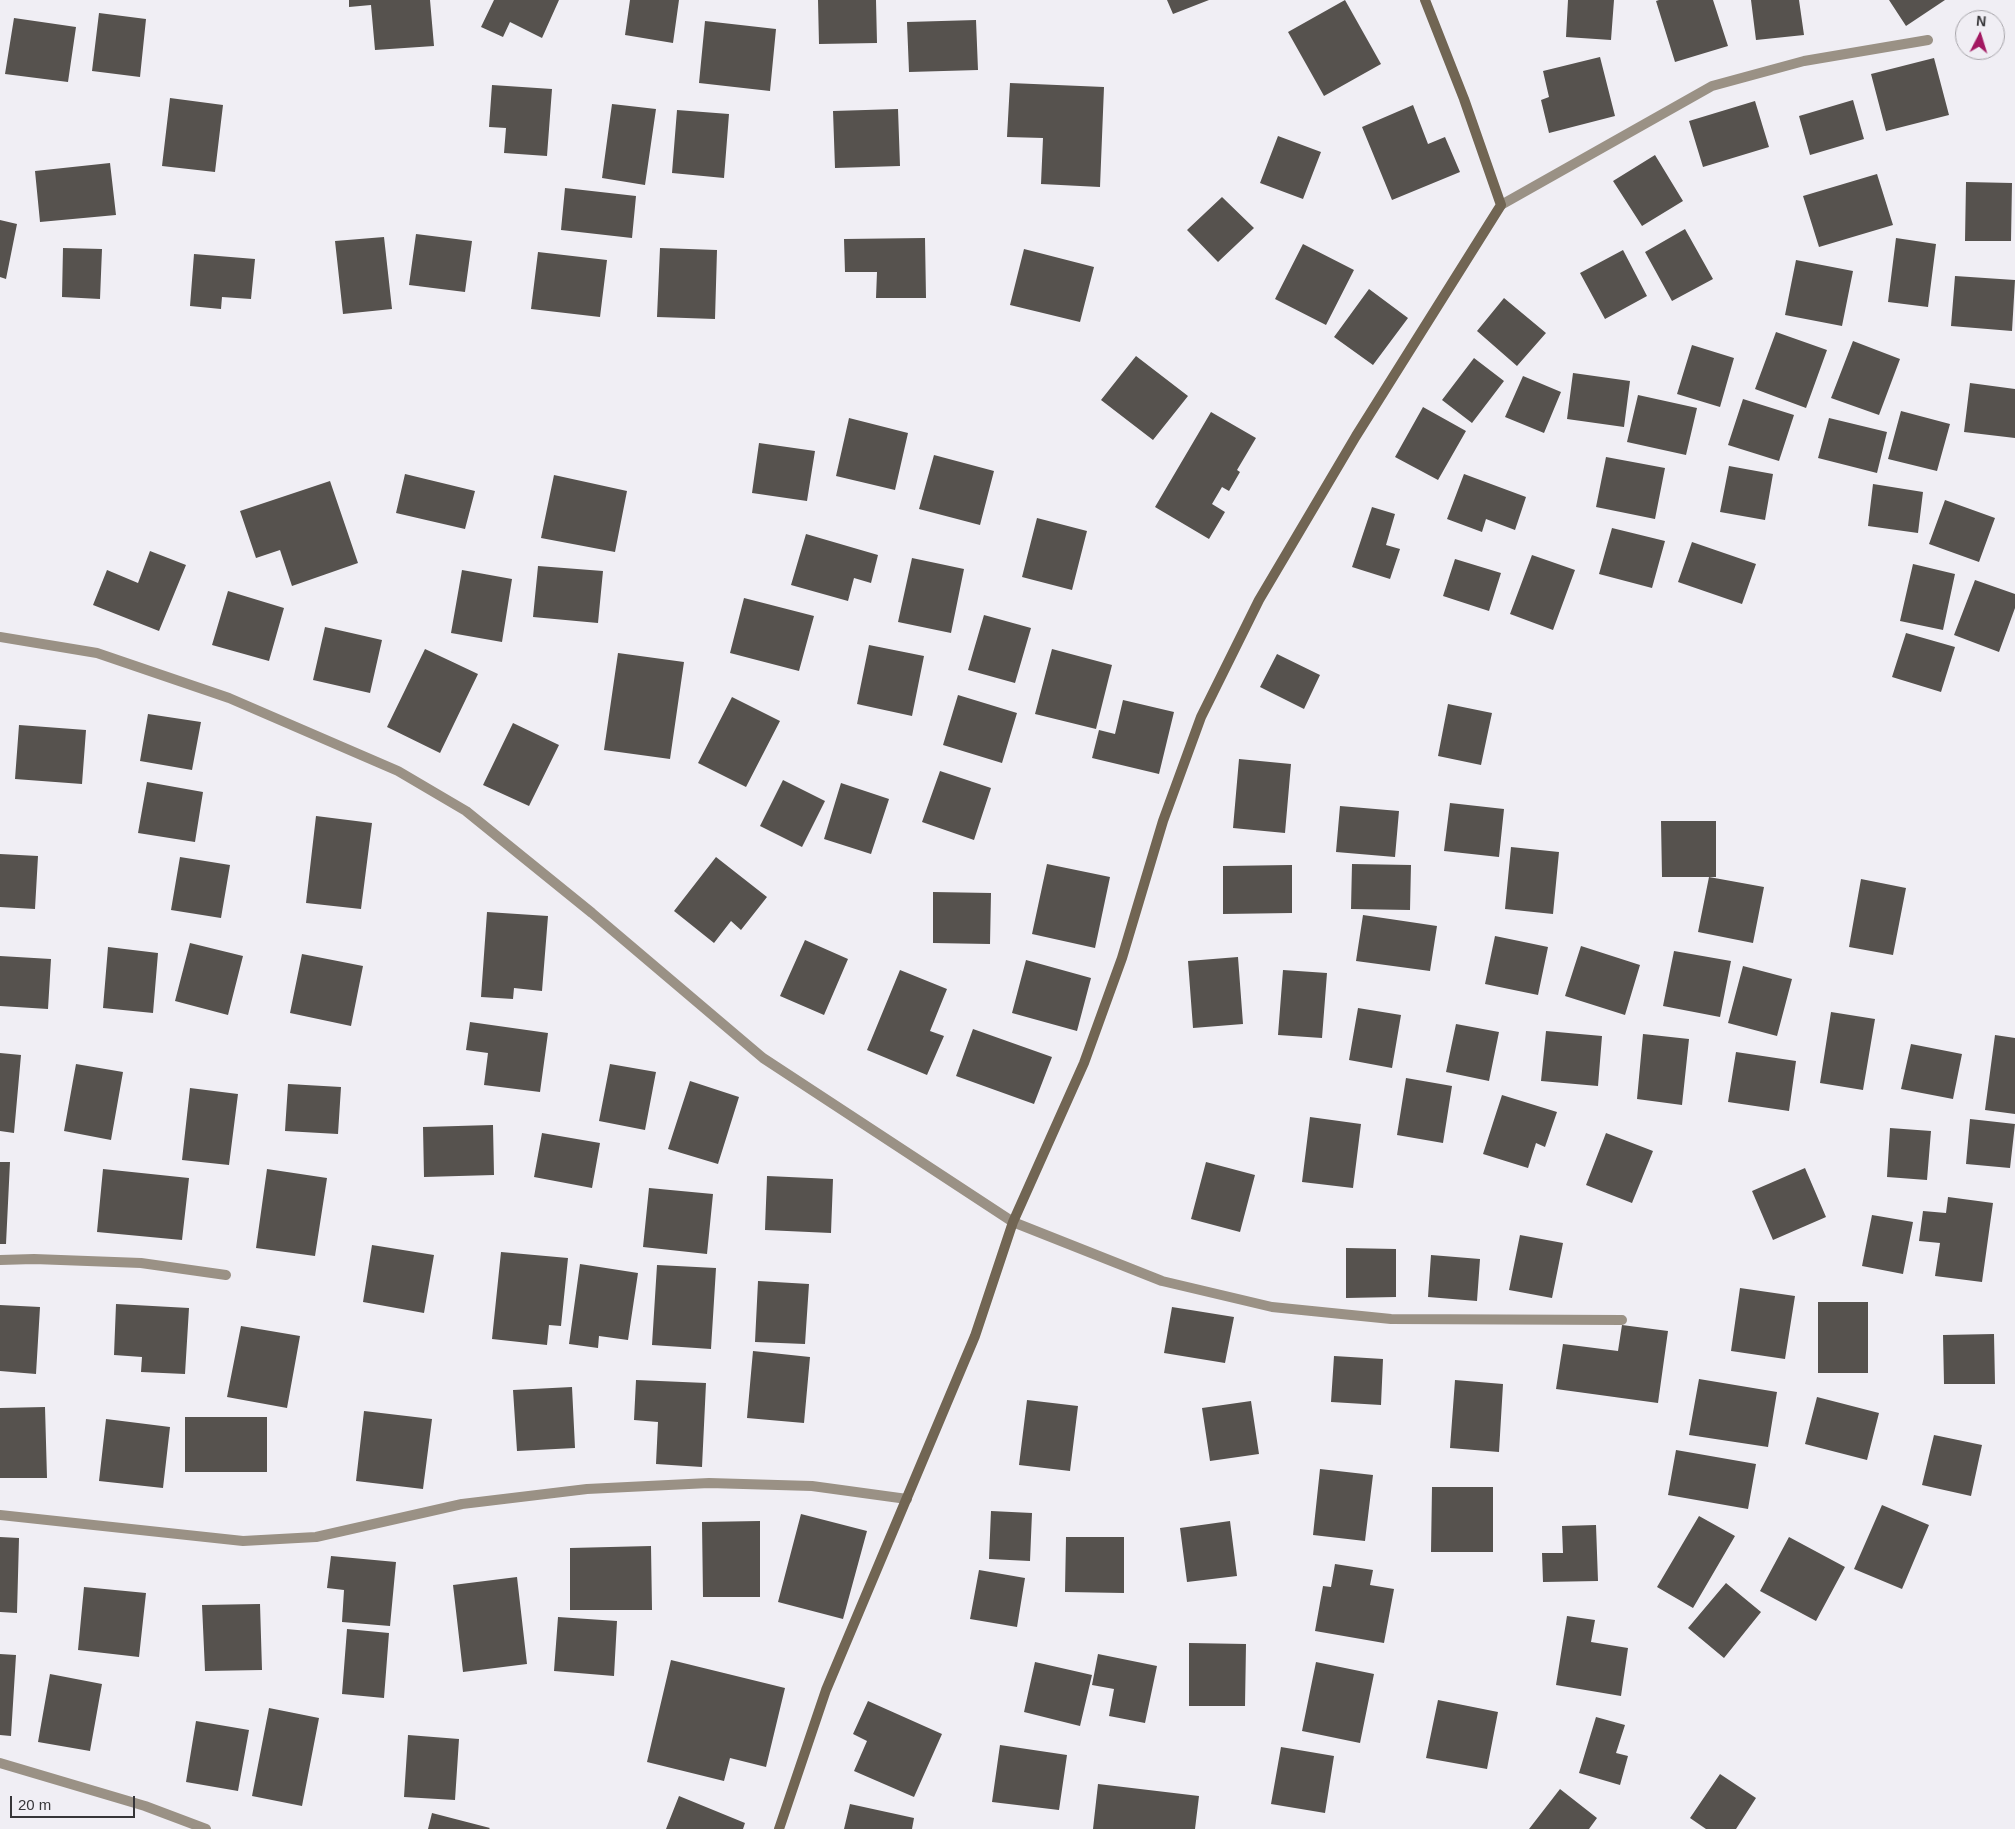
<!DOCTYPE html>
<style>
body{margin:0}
#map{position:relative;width:2015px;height:1829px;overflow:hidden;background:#f0eef4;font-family:Arial,sans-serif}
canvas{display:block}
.north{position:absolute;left:1955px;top:10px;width:50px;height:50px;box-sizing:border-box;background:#f0eef4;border:1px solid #a6a4a9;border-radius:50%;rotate:5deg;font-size:14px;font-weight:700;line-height:20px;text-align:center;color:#363538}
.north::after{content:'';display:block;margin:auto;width:18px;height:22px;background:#a21861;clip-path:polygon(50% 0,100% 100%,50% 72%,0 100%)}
.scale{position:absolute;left:10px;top:1796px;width:125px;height:22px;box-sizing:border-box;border:2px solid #363538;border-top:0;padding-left:6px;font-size:15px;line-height:18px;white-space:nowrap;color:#363538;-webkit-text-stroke:4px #f0eef4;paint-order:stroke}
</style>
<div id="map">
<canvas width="2015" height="1829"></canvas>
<div class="north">N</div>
<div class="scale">20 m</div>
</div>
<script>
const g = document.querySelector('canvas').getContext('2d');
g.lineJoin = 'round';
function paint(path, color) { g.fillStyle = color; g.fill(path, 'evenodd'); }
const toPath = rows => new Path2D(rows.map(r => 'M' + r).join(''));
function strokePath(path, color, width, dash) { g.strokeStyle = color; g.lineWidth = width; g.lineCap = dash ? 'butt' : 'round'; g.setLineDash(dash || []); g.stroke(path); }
const building = toPath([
 [349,0,430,0,434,46,375,50,371,5,349,7],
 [494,0,559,0,542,38,510,22,503,37,481,27],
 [630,0,679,0,673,43,625,35],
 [818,0,876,0,877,43,819,44],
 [1167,0,1209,0,1173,14],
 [1345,0,1381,64,1324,96,1288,32],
 [1568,0,1614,0,1611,40,1566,37],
 [1659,0,1713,0,1728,46,1675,62,1656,1],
 [1751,0,1799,0,1804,35,1756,40],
 [1889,0,1945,0,1906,26],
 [99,13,146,19,140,77,92,71],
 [14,18,76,27,68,82,5,74],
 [976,20,978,70,909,72,907,22],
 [705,21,776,29,770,91,699,83],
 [1600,57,1615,116,1549,133,1541,100,1549,97,1543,71],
 [1934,58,1949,115,1886,131,1871,74],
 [1010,83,1104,87,1100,187,1041,184,1043,138,1007,137],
 [492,85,552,89,547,156,504,153,506,128,489,127],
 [170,98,223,105,215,172,162,166],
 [1853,100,1864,139,1810,155,1799,116],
 [1755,101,1769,147,1703,167,1689,121],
 [612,104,656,109,645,185,602,178],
 [1413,105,1428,144,1445,137,1460,172,1392,200,1362,127],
 [898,109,900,166,835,168,833,111],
 [677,110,729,114,724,178,672,173],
 [1278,136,1321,152,1303,199,1260,183],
 [1655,155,1683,201,1642,226,1613,181],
 [110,163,116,215,40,222,35,171],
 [1877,174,1893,225,1819,247,1803,196],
 [1966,182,2012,183,2011,241,1965,241],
 [565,188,636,196,632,238,561,230],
 [1222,197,1254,228,1218,262,1187,230],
 [0,220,17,224,6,279,0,277],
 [1685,229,1713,279,1672,301,1645,252],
 [416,234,472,241,465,292,409,285],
 [384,237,392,309,343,314,335,241],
 [925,238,926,298,876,298,877,272,845,272,844,239],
 [1896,238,1936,244,1928,307,1888,302],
 [1303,244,1354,270,1326,325,1275,299],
 [63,248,102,249,100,299,62,297],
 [660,248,717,250,715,319,657,317],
 [1024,249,1094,267,1080,322,1010,305],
 [1623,250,1647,296,1605,319,1580,273],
 [538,252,607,260,600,317,531,309],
 [194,254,255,259,251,299,222,297,221,309,190,306],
 [1796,260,1853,271,1842,326,1785,315],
 [1955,276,2015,280,2012,331,1951,326],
 [1369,289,1408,318,1373,365,1334,337],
 [1504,298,1546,333,1517,366,1477,331],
 [1776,332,1827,350,1806,408,1755,389],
 [1853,341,1900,359,1879,415,1831,398],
 [1692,345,1734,358,1720,407,1677,394],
 [1136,356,1188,396,1153,440,1101,400],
 [1474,358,1504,381,1472,423,1442,400],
 [1573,373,1630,381,1624,427,1567,419],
 [1523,376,1561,392,1544,433,1505,417],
 [1970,383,2015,389,2015,438,1964,432],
 [1638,395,1697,408,1686,455,1627,442],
 [1743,399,1794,415,1779,461,1728,445],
 [1423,407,1466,431,1438,480,1395,457],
 [1901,411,1950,424,1937,471,1888,459],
 [1211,412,1256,438,1237,470,1240,472,1229,491,1222,487,1212,504,1225,512,1209,539,1155,507],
 [849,418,908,433,895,490,836,476],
 [1829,418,1887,432,1877,473,1818,458],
 [759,443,815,451,807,501,752,493],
 [934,455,994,471,980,525,919,509],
 [1606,457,1665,468,1655,519,1596,507],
 [1729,466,1773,474,1765,520,1720,512],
 [405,474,475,491,465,529,396,513],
 [1464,474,1526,497,1515,530,1486,519,1482,532,1447,519],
 [554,475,627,491,615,552,541,538],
 [330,481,358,563,292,586,280,550,256,558,240,511],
 [1873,484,1923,492,1918,533,1868,526],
 [1945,500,1995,518,1979,562,1929,544],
 [1372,507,1395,514,1386,545,1400,549,1390,579,1352,567],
 [1037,518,1087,531,1072,590,1022,577],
 [1612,528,1665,541,1652,588,1599,574],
 [806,534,878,555,871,583,854,578,848,601,791,585],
 [1692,542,1756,564,1742,604,1678,582],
 [150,551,186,565,159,631,93,605,107,570,138,583],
 [1532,555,1575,570,1553,630,1510,614],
 [912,558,964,569,951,633,898,622],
 [1455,559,1501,573,1489,611,1443,596],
 [1913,564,1955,574,1943,630,1900,621],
 [538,566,603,571,598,623,533,617],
 [462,570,512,579,502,642,451,633],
 [1975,580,2015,594,2015,608,1999,652,1954,635],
 [228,591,284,608,269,661,212,645],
 [744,598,814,616,799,671,730,653],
 [984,615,1031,628,1015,683,968,670],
 [325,627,382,640,370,693,313,680],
 [1906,633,1955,647,1941,692,1892,677],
 [869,645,924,656,912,716,857,704],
 [425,649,478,674,440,753,387,727],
 [1052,649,1112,665,1096,729,1035,714],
 [618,653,684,662,670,759,604,750],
 [1277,654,1320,675,1304,709,1260,687],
 [958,695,1017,713,1002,763,943,745],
 [732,697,780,721,746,787,698,763],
 [1123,700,1174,712,1159,774,1092,758,1099,730,1115,734],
 [1448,704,1492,713,1481,765,1438,756],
 [148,714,201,722,192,770,140,761],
 [513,723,559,745,529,806,483,785],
 [19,725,86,730,82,784,15,779],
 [1239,759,1291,764,1285,833,1233,828],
 [940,771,991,788,974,840,922,822],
 [783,780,825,801,802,847,760,826],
 [147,782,203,792,195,842,138,833],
 [841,783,889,799,871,854,824,839],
 [1450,803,1504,809,1499,857,1444,851],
 [1340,806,1399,811,1395,857,1336,852],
 [316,816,372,823,361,909,306,903],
 [1661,821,1716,821,1716,877,1662,877],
 [1511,847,1559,852,1553,914,1505,909],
 [0,854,38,856,35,909,0,907],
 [180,857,230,865,221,918,171,910],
 [716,857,767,897,741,930,731,921,714,943,674,911],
 [1047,864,1110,877,1095,948,1032,934],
 [1352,864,1411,865,1410,910,1351,909],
 [1292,865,1292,913,1223,914,1223,866],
 [1709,877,1764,887,1753,943,1698,932],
 [1861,879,1906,888,1893,955,1849,947],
 [933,892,991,893,990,944,933,943],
 [487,912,548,916,542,991,514,988,513,999,481,997],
 [1363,915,1437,926,1430,971,1356,961],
 [1495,936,1548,947,1538,995,1485,984],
 [805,940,848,959,824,1015,780,996],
 [190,943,243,956,228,1015,175,1001],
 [1581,946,1640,965,1625,1015,1565,996],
 [108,947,158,953,153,1013,103,1008],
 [1674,951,1731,961,1720,1017,1663,1006],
 [302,954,363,966,351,1026,290,1013],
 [0,956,51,959,48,1009,0,1006],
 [1238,957,1243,1024,1193,1028,1188,961],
 [1026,960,1091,978,1077,1031,1012,1013],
 [1743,966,1792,979,1777,1036,1728,1023],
 [900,970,947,989,930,1031,944,1036,927,1075,867,1050],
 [1283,970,1327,973,1322,1038,1278,1035],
 [1358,1008,1401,1015,1392,1068,1349,1060],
 [1831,1012,1875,1019,1863,1090,1820,1083],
 [470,1022,548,1033,540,1092,484,1085,488,1053,466,1050],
 [1456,1024,1499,1032,1489,1081,1446,1072],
 [973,1029,1052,1057,1034,1104,956,1076],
 [1546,1031,1602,1036,1598,1086,1541,1081],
 [1643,1034,1689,1039,1682,1105,1637,1099],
 [1995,1035,2015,1038,2015,1114,1985,1110],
 [1911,1044,1962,1054,1953,1099,1901,1089],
 [1736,1052,1796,1061,1789,1111,1728,1102],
 [0,1053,21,1055,14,1133,0,1131],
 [76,1064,123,1072,111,1140,64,1131],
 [610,1064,656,1072,645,1130,599,1121],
 [1406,1078,1452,1086,1443,1143,1397,1135],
 [690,1081,739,1097,718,1164,668,1149],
 [288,1084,341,1087,338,1134,285,1131],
 [190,1088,238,1094,229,1165,182,1160],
 [1502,1095,1557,1112,1545,1147,1536,1143,1528,1168,1483,1154],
 [1310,1117,1361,1124,1353,1188,1302,1182],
 [1970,1119,2015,1124,2010,1168,1966,1164],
 [493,1125,494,1175,424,1177,423,1127],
 [1890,1128,1931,1131,1927,1180,1887,1177],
 [542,1133,600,1143,592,1188,534,1177],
 [1606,1133,1653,1151,1632,1203,1586,1185],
 [0,1162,10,1162,6,1244,0,1244],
 [1206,1162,1255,1175,1240,1232,1191,1219],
 [1805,1168,1826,1217,1773,1240,1752,1191],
 [103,1169,189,1178,182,1240,97,1232],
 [267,1169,327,1178,315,1256,256,1248],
 [767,1176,833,1179,831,1233,765,1230],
 [649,1188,713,1194,707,1254,643,1247],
 [1948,1197,1993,1203,1982,1282,1935,1276,1940,1243,1919,1241,1923,1211,1946,1213],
 [1872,1215,1913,1222,1903,1274,1862,1266],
 [1520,1235,1563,1243,1552,1298,1509,1290],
 [372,1245,434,1255,424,1313,363,1302],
 [1346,1248,1396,1249,1396,1297,1346,1298],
 [501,1252,568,1258,561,1326,549,1325,547,1345,492,1339],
 [1431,1255,1480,1259,1477,1301,1428,1297],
 [580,1264,638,1273,628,1340,599,1336,598,1348,569,1344],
 [657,1265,716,1268,711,1349,652,1345],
 [758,1281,809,1284,805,1344,755,1342],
 [1740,1288,1795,1296,1785,1359,1731,1351],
 [1818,1302,1868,1302,1868,1373,1818,1373],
 [116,1304,189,1308,185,1374,141,1372,142,1357,114,1355],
 [0,1305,40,1307,36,1374,0,1371],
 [1172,1307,1234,1317,1225,1363,1164,1353],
 [1622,1325,1668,1331,1658,1403,1556,1389,1563,1344,1618,1351],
 [241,1326,300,1336,287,1408,227,1397],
 [1994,1334,1995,1384,1944,1384,1943,1335],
 [753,1351,810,1357,804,1423,747,1418],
 [1334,1356,1383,1359,1381,1405,1331,1402],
 [1699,1379,1777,1392,1768,1447,1689,1435],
 [636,1380,706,1383,702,1467,656,1464,658,1422,634,1420],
 [1455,1380,1503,1384,1499,1452,1450,1448],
 [572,1387,575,1448,517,1451,513,1390],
 [1817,1397,1879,1413,1867,1460,1805,1444],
 [1027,1400,1078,1406,1070,1471,1019,1465],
 [1251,1401,1259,1454,1210,1461,1202,1408],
 [45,1407,47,1478,0,1478,0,1408],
 [364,1411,432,1419,423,1489,356,1481],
 [185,1417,267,1417,267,1472,185,1472],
 [106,1419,170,1427,163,1488,99,1481],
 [1934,1435,1982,1445,1971,1496,1922,1485],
 [1676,1450,1756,1464,1748,1509,1668,1495],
 [1320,1469,1373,1475,1365,1541,1313,1535],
 [1432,1487,1493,1487,1493,1552,1431,1552],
 [1882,1505,1929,1525,1902,1589,1854,1569],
 [991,1511,1032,1513,1030,1561,989,1559],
 [801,1514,867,1531,843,1619,778,1602],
 [1699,1516,1735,1536,1693,1608,1657,1587],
 [760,1521,760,1597,703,1597,702,1522],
 [1230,1521,1237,1576,1187,1582,1180,1528],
 [1596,1525,1598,1581,1543,1582,1542,1553,1563,1553,1562,1526],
 [0,1537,19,1538,17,1613,0,1612],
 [1066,1537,1124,1537,1124,1593,1065,1592],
 [1789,1537,1845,1567,1816,1621,1760,1591],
 [651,1546,652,1610,570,1610,570,1548],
 [331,1556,396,1562,390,1626,342,1622,344,1590,327,1588],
 [1335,1564,1373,1570,1370,1585,1394,1589,1384,1643,1315,1631,1323,1586,1331,1587],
 [979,1570,1025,1578,1017,1627,970,1619],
 [517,1577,527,1664,463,1672,453,1585],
 [1726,1583,1761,1612,1724,1658,1688,1628],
 [84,1587,146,1593,139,1657,78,1650],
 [260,1604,262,1670,205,1671,202,1605],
 [1567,1616,1595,1620,1591,1642,1628,1648,1621,1696,1556,1685],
 [558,1617,617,1621,614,1676,554,1671],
 [347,1629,389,1633,384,1698,342,1694],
 [1189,1643,1246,1644,1245,1706,1189,1706],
 [0,1654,16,1655,11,1736,0,1735],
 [1098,1654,1157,1666,1145,1723,1109,1716,1114,1689,1092,1685],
 [671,1660,785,1688,766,1767,730,1758,724,1781,647,1762],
 [1035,1662,1092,1675,1080,1726,1024,1712],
 [1316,1662,1374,1674,1360,1743,1302,1731],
 [50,1674,102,1684,90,1751,38,1742],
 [1438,1700,1498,1712,1487,1769,1426,1758],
 [868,1701,942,1734,914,1797,854,1771,867,1741,853,1734],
 [269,1708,319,1718,302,1806,252,1796],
 [1596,1717,1625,1725,1616,1753,1628,1756,1620,1785,1579,1773],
 [196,1721,249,1730,238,1791,186,1782],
 [408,1735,459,1739,455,1800,404,1797],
 [1000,1745,1067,1755,1059,1810,992,1802],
 [1281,1747,1334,1756,1325,1813,1271,1804],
 [1720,1774,1756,1798,1736,1829,1706,1829,1690,1818],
 [1098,1784,1199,1796,1195,1829,1093,1829],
 [1560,1789,1597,1818,1589,1829,1529,1829],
 [679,1796,745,1823,743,1829,666,1829],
 [850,1804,914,1818,912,1829,844,1829],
 [432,1813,490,1828,489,1829,428,1829]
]);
const street = toPath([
 [1501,205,1712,86,1804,61,1928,40],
 [0,637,97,653,229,698,398,771,466,811,592,913,763,1058,1013,1222,1162,1281,1272,1307,1391,1319,1622,1320],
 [0,1260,34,1259,141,1263,226,1275],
 [0,1515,243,1541,316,1537,462,1504,587,1489,709,1483,812,1486,907,1499],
 [0,1763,145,1806,206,1829]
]);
const secondary = toPath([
 [779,1829,826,1690,975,1336,1013,1222,1084,1063,1122,958,1163,821,1201,717,1259,600,1356,436,1501,205,1464,99,1425,0]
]);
paint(building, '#56524e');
strokePath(street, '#9a9185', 10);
strokePath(secondary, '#716553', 10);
</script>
